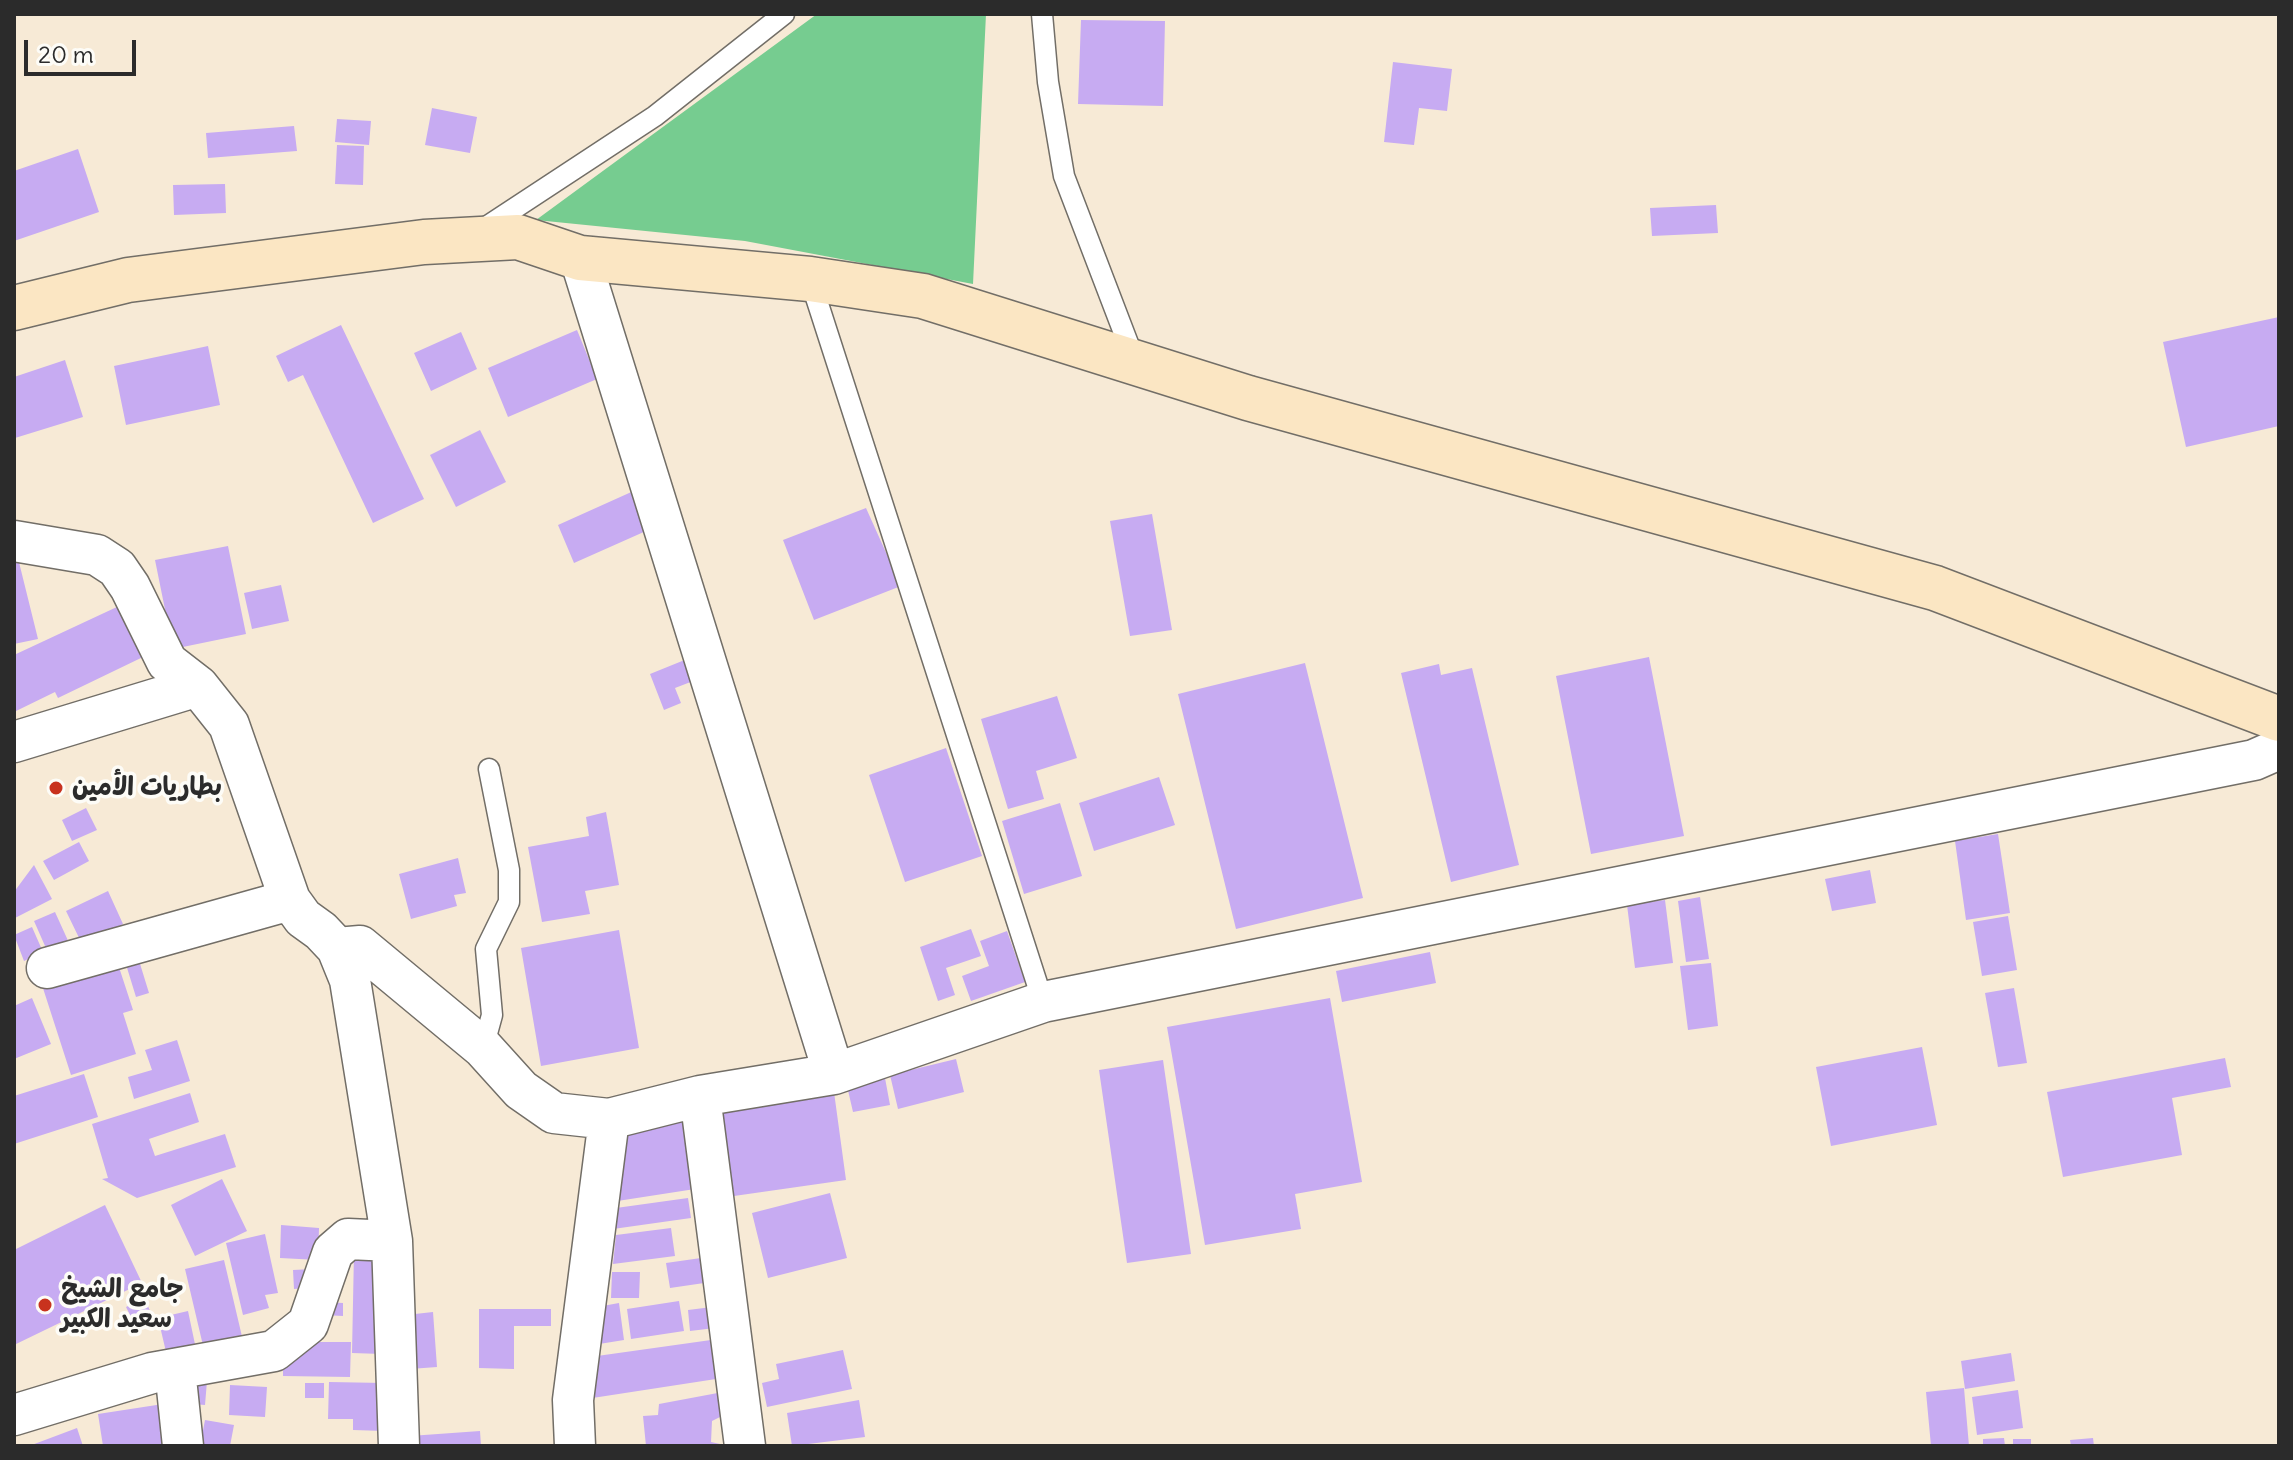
<!DOCTYPE html>
<meta charset="utf-8">
<style>
body{margin:0}
#map{position:relative;width:2293px;height:1460px;overflow:hidden;background:#f7ead6;font-family:Delius,sans-serif}
canvas{display:block}
.frame{position:absolute;inset:0;border:16px solid #2b2b2b;pointer-events:none}
.scale{position:absolute;left:24px;top:40px;width:112px;height:36px;box-sizing:border-box;border:4px solid #2b2b2b;border-top:0;padding-left:10px;font-size:24px;line-height:28px;white-space:nowrap;color:#2b2b2b;-webkit-text-stroke:6px #fdfcf7;paint-order:stroke}
</style>
<div id="map">
<canvas width="2293" height="1460"></canvas>
<div class="frame"></div>
<div class="scale">20 m</div>
</div>
<script>
const g = document.querySelector('canvas').getContext('2d');
g.lineJoin = 'round';
function paint(path, color) { g.fillStyle = color; g.fill(path, 'evenodd'); }
const toPath = rows => new Path2D(rows.map(r => 'M' + r).join(''));
function strokePath(path, color, width, dash) { g.strokeStyle = color; g.lineWidth = width; g.lineCap = dash ? 'butt' : 'round'; g.setLineDash(dash || []); g.stroke(path); }
function drawText(font, color, halo, rows, align = 'center') {
  g.font = font + ' Delius,"Playpen Sans Arabic",sans-serif'; g.lineWidth = 7; g.setLineDash([]); g.textBaseline = 'middle'; g.strokeStyle = halo; g.fillStyle = color; for (const [text, x, y, turn = 0] of rows) {
    g.save(); g.translate(x, y); g.rotate((+turn || 0) * Math.PI / 180); g.textAlign = isNaN(turn) ? turn : align; if (halo) g.strokeText(text, 0, 0); g.fillText(text, 0, 0); g.restore();
  }
}
const green = toPath([
 [817,14,986,14,973,284,745,241,536,220]
]);
const building = toPath([
 [1081,20,1165,21,1163,106,1078,104],
 [1393,62,1452,69,1447,111,1419,108,1414,145,1384,142],
 [432,108,477,117,470,153,425,145],
 [337,119,371,121,369,145,335,142],
 [294,126,297,151,208,158,206,133],
 [337,145,364,146,363,185,335,184],
 [78,149,99,212,14,241,14,171],
 [225,184,226,213,174,215,173,185],
 [1716,205,1718,233,1652,236,1650,208],
 [2279,317,2279,426,2186,447,2163,342],
 [341,325,424,499,373,523,303,375,288,382,276,356],
 [577,330,597,379,508,417,488,368],
 [461,332,477,369,431,391,414,353],
 [208,346,220,405,126,425,114,366],
 [65,360,83,417,15,438,14,377],
 [480,430,506,482,456,507,430,455],
 [638,489,655,527,574,563,558,525],
 [866,508,901,586,814,620,783,540],
 [1152,514,1172,630,1130,636,1110,521],
 [14,542,38,639,14,644],
 [228,546,246,634,173,649,155,560],
 [281,585,289,621,252,629,244,593],
 [119,606,143,657,58,698,55,692,14,712,14,655],
 [692,657,701,678,675,688,681,703,664,710,650,674],
 [1649,657,1684,836,1591,854,1556,676],
 [1305,663,1363,898,1236,929,1178,694],
 [1439,664,1441,675,1472,668,1519,865,1451,882,1401,673],
 [1057,696,1077,758,1036,771,1044,799,1008,809,981,719],
 [946,748,982,856,905,882,869,775],
 [1159,777,1175,825,1094,851,1079,803],
 [1060,803,1082,876,1024,894,1002,821],
 [86,808,97,830,72,841,62,820],
 [606,812,619,885,585,891,590,914,542,922,528,847,589,836,586,817],
 [1998,834,2010,913,1966,920,1955,841],
 [79,842,89,861,54,880,43,861],
 [458,858,466,893,454,895,457,906,411,919,399,874],
 [34,865,52,899,15,918,14,892],
 [1870,870,1876,903,1832,911,1825,879],
 [108,891,123,924,82,944,66,911],
 [1700,897,1709,959,1686,962,1678,901],
 [1665,900,1673,963,1635,968,1627,905],
 [55,912,70,945,49,955,34,921],
 [2008,916,2017,970,1982,976,1973,922],
 [32,927,43,952,24,961,14,935],
 [971,929,981,956,946,968,955,995,938,1001,920,947],
 [619,930,639,1048,541,1066,521,948],
 [1007,931,1025,982,971,1001,962,976,989,966,980,941],
 [1430,952,1436,983,1342,1002,1336,971],
 [137,954,149,993,136,997,124,958],
 [116,958,133,1010,123,1013,136,1054,71,1075,41,982],
 [1711,963,1718,1026,1688,1030,1680,966],
 [2014,988,2027,1063,1998,1067,1985,993],
 [32,998,51,1044,14,1059,14,1006],
 [1330,998,1362,1182,1295,1194,1301,1229,1205,1245,1167,1027],
 [177,1040,190,1081,134,1099,128,1077,152,1070,145,1050],
 [1922,1047,1937,1125,1831,1146,1816,1067],
 [2225,1058,2231,1087,2172,1098,2182,1155,2063,1177,2047,1092],
 [956,1059,964,1092,898,1109,890,1075],
 [1163,1060,1191,1254,1127,1263,1099,1070],
 [84,1074,98,1117,14,1144,14,1096],
 [885,1078,890,1105,853,1112,847,1086],
 [834,1092,846,1180,734,1196,722,1109],
 [190,1093,199,1122,149,1139,155,1156,225,1134,236,1167,137,1198,102,1179,108,1178,92,1124],
 [687,1121,695,1189,611,1202,616,1129],
 [222,1179,247,1231,195,1256,171,1205],
 [830,1193,847,1258,768,1278,752,1213],
 [688,1198,691,1218,613,1229,616,1208],
 [105,1205,142,1283,14,1345,14,1250],
 [281,1225,319,1228,318,1260,280,1258],
 [671,1228,675,1256,613,1264,616,1235],
 [265,1234,278,1293,265,1295,269,1308,243,1315,226,1243],
 [354,1252,383,1252,382,1354,352,1353],
 [708,1257,711,1282,670,1288,666,1263],
 [224,1260,244,1345,205,1354,185,1269],
 [313,1269,314,1287,294,1289,293,1270],
 [612,1272,640,1272,639,1298,611,1298],
 [144,1298,153,1317,135,1325,126,1307],
 [679,1301,684,1331,631,1339,627,1309],
 [324,1302,343,1303,343,1316,324,1315],
 [619,1303,624,1340,593,1345,597,1307],
 [712,1307,715,1328,690,1331,688,1310],
 [479,1309,551,1309,551,1326,514,1326,514,1369,479,1368],
 [188,1311,196,1349,167,1356,158,1318],
 [433,1312,437,1367,410,1369,406,1315],
 [711,1340,716,1379,586,1399,590,1357],
 [296,1342,351,1342,350,1377,283,1376,283,1351],
 [843,1350,852,1389,767,1407,762,1383,779,1379,776,1364],
 [2011,1353,2015,1381,1965,1389,1961,1361],
 [184,1378,207,1381,205,1405,181,1403],
 [329,1382,384,1383,384,1431,353,1430,353,1419,328,1419],
 [305,1383,324,1383,324,1398,305,1398],
 [230,1385,267,1387,265,1417,229,1415],
 [1964,1388,1969,1446,1931,1446,1926,1392],
 [2018,1390,2023,1428,1977,1435,1972,1397],
 [723,1392,726,1414,712,1421,711,1442,729,1446,646,1446,643,1416,658,1415,659,1404],
 [859,1400,865,1437,792,1446,787,1413],
 [163,1404,170,1446,103,1446,98,1414],
 [205,1420,234,1425,230,1446,200,1446],
 [77,1428,83,1446,29,1446],
 [480,1431,481,1446,411,1446,410,1436],
 [2004,1438,2005,1446,1983,1446,1983,1439],
 [2093,1438,2094,1446,2071,1446,2070,1440],
 [2013,1439,2031,1439,2031,1446,2013,1446]
]);
const lane = toPath([
 [1042,14,1048,82,1064,176,1134,359],
 [480,231,655,116,784,14],
 [810,279,1043,1002],
 [483,1048,492,1015,486,949,509,902,509,870,489,769]
]);
const street = toPath([
 [580,258,834,1074],
 [14,541,97,555,117,568,130,587,167,662,198,686,229,725,290,900,303,918,321,931,337,948,350,980,392,1241,399,1446],
 [14,742,198,686],
 [337,948,360,946,483,1048,521,1090,554,1113,609,1119,700,1096,834,1074,1043,1002,2254,760,2279,749],
 [47,968,290,900],
 [700,1096,745,1446],
 [175,1369,183,1446],
 [14,1415,152,1373,274,1351,308,1324,333,1252,348,1239,392,1241],
 [575,1446,573,1400,609,1119]
]);
const secondary = toPath([
 [14,308,128,280,424,242,518,237,580,258,810,279,923,296,1248,398,1935,588,2279,719]
]);
const markers = [
 [56,788,8,"#c8321e"],
 [45,1305,8,"#c8321e"]
];
const poiNames = [
 ["بطاريات الأمين",72,788],
 ["جامع الشيخ",61,1290],
 ["سعيد الكبير",61,1320]
];
paint(green, '#76cc90');
paint(building, '#c7abf2');
strokePath(lane, '#726e67', 23);
strokePath(street, '#726e67', 43);
strokePath(secondary, '#726e67', 47);
strokePath(lane, '#fff', 20);
strokePath(street, '#fff', 40);
strokePath(secondary, '#fbe6c3', 44);
for (const [x, y, r, color] of markers) { const dot = new Path2D(); dot.arc(x, y, r, 0, 2 * Math.PI); g.fillStyle = color; g.fill(dot); strokePath(dot, '#fdfcf7', 3); }
drawText('bold 26px', '#2b2b2b', '#fdfcf7', poiNames, 'left');
</script>
